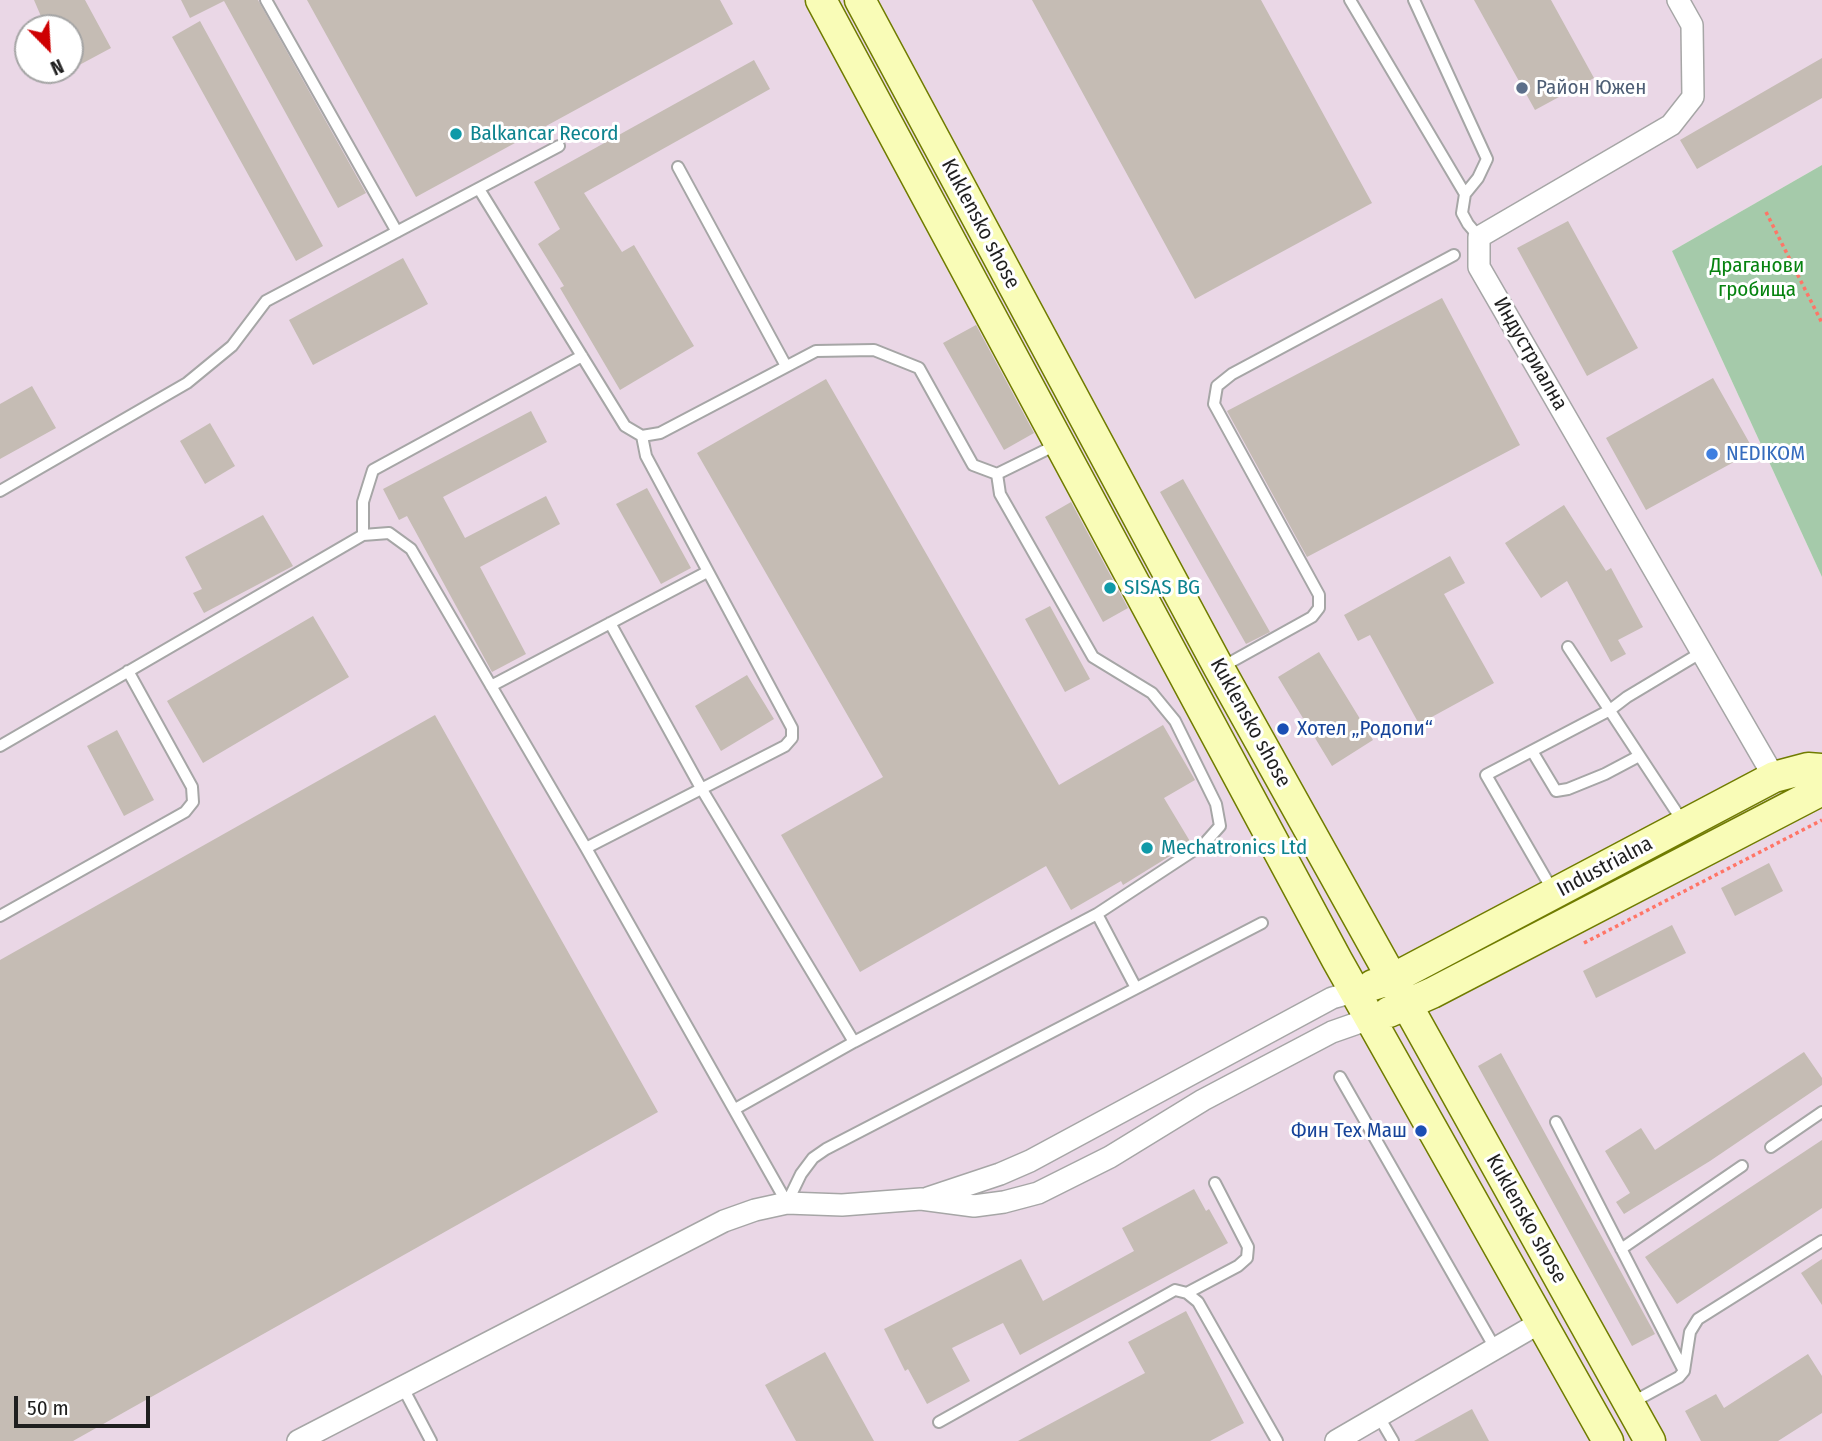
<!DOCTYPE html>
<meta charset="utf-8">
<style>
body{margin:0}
#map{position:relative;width:1822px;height:1441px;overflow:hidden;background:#f0ece5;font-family:"Fira Sans Condensed",sans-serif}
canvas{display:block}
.north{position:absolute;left:14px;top:14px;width:70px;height:70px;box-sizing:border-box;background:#fff;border:2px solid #a5a5a5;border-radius:50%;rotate:156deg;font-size:19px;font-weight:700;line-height:28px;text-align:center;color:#1f1f1f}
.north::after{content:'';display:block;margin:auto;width:24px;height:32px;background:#ce0002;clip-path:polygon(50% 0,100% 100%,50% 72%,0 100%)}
.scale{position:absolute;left:14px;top:1396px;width:136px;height:32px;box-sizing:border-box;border:4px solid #1f1f1f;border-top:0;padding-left:9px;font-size:21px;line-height:24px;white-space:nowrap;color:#1f1f1f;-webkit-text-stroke:5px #fff;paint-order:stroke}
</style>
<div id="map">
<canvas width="1822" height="1441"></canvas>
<div class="north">N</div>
<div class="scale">50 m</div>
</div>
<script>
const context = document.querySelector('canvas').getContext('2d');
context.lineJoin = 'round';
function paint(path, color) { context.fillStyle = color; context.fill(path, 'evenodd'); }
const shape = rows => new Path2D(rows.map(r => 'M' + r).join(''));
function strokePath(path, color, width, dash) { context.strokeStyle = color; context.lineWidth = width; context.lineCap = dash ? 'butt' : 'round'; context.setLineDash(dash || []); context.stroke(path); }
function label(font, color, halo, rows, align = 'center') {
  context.font = font + ' "Fira Sans Condensed",sans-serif'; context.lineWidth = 6; context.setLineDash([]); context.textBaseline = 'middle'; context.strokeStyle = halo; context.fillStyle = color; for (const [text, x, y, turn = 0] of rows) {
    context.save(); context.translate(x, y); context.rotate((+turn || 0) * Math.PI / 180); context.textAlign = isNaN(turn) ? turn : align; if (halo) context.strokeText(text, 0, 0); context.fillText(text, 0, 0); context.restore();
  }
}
paint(shape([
 [0,0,1822,0,1822,165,1672,251,1822,577,1822,1441,0,1441],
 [28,28,70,28,70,70,28,70]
]), '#ead7e6');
paint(shape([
 [1822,165,1822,577,1672,251]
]), '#a5caaa');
paint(shape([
 [34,0,85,0,111,48,70,70,70,28,46,28],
 [181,0,258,0,366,193,338,208,224,1,190,18],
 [307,0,720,0,733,24,416,197],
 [1032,0,1261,0,1372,203,1195,299],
 [1474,0,1551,0,1594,78,1535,110],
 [200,21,323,246,296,261,172,37],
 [1822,58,1822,98,1697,169,1680,140],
 [754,60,770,89,584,193,622,252,634,245,694,346,620,390,560,288,564,286,538,244,560,229,534,182],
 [1568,221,1638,348,1587,376,1517,248],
 [403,258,428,304,313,365,289,320],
 [1442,298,1520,445,1307,557,1227,411],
 [976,325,1034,433,1004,450,943,343],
 [1713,378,1754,451,1646,510,1606,438],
 [826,379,1059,785,1163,725,1195,780,1164,798,1191,843,1123,885,1121,881,1071,910,1046,866,860,972,781,835,883,777,697,453],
 [32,386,56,428,0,459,0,404],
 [531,411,547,442,443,497,465,538,546,496,560,524,480,567,526,654,492,672,407,516,399,520,383,489],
 [210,423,235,466,205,484,180,441],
 [1183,479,1270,632,1246,644,1160,492],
 [647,488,691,568,661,584,616,504],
 [1071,502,1128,608,1103,622,1045,517],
 [1564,505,1606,571,1611,568,1643,627,1618,640,1626,654,1611,662,1567,581,1541,598,1505,543],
 [263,515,293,566,204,613,193,593,202,589,185,557],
 [1450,556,1465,583,1444,594,1494,683,1419,724,1370,635,1358,641,1344,615],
 [1050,606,1090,679,1065,692,1025,619],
 [313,616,349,677,203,763,167,701],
 [1319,652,1373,740,1332,766,1278,677],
 [747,675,774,719,721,751,695,706],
 [435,715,658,1112,73,1441,0,1441,0,960],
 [117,730,154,800,124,816,87,746],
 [1769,863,1783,891,1735,916,1721,888],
 [1672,925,1686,953,1596,998,1583,971],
 [1804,1052,1822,1078,1822,1085,1710,1161,1624,1214,1616,1202,1630,1193,1605,1151,1641,1128,1655,1150],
 [1501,1053,1655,1334,1632,1346,1478,1066],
 [1822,1140,1822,1208,1677,1304,1645,1257],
 [1194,1189,1206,1211,1209,1209,1228,1243,1020,1355,1003,1323,952,1348,970,1381,927,1404,908,1369,905,1371,884,1329,1021,1259,1043,1301,1134,1251,1122,1228],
 [1822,1259,1822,1305,1801,1273],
 [1186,1311,1244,1423,1210,1441,1018,1441,1145,1373,1128,1342],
 [825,1352,874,1441,796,1441,765,1385],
 [1808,1354,1822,1376,1822,1413,1778,1441,1701,1441,1685,1411,1716,1394,1724,1408],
 [1472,1409,1489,1441,1414,1441]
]), '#c5bcb4');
const lane = shape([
 [266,0,397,232],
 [1350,0,1465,194],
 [1414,0,1487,159,1478,178,1465,194,1462,213,1468,224,1479,237],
 [678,167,786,366],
 [479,189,625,426,642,436,660,433,816,351,874,350,919,368,973,465,997,474,1058,444],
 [997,474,1000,494,1093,657,1152,693,1175,721,1216,804,1220,826,1205,843,1097,914],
 [0,491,187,383,232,346,266,301,559,146],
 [363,535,389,533,411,549,586,848,787,1203],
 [610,623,701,788,854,1042],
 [1568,647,1683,822],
 [1222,667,1312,617,1319,608,1319,595,1214,404,1217,386,1232,374,1454,255],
 [491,686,707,572],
 [0,746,363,535,363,502,373,470,582,356],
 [1532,751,1556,791,1568,789,1605,774,1639,756],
 [586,848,785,746,792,738,792,728,646,456,642,436],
 [1553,891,1486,775,1610,710,1627,697,1702,652],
 [0,916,185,812,193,802,192,787,128,671],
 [1340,1077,1495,1348],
 [735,1109,854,1042,1097,914,1136,988],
 [1556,1122,1684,1371],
 [1771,1147,1822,1112],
 [787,1203,801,1174,813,1158,826,1149,1262,923],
 [1621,1249,1742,1166],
 [1187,1293,1238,1266,1247,1258,1248,1247,1215,1183],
 [402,1386,431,1441],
 [1631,1403,1679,1377,1684,1371,1690,1332,1698,1319,1822,1241],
 [1379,1417,1393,1441],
 [939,1422,1175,1290,1187,1293,1198,1302,1277,1441]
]);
const street = shape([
 [1678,0,1692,25,1693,97,1671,125,1479,237,1479,267,1774,777],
 [928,1198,1000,1174,1030,1161,1332,998,1357,991],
 [298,1441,724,1221,755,1210,787,1203,842,1205,921,1199,974,1206,1004,1202,1038,1193,1110,1157,1203,1100,1332,1032,1372,1018],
 [1336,1441,1541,1322]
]);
const secondary = shape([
 [821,0,1337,960,1608,1441],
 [860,0,1219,668,1650,1441],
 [1373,985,1392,979,1774,777,1808,768,1822,769],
 [1389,1012,1432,993,1822,790]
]);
strokePath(lane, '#a6a6a6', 14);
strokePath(street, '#a6a6a6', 24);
strokePath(secondary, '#707c00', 33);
strokePath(shape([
 [1766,212,1822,323],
 [1584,943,1822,820]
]), '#ff7567', 3.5, [3.5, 3.5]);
strokePath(lane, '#fff', 10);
strokePath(street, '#fff', 21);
strokePath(secondary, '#f9fcb7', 30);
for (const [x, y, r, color] of [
 [1522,88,7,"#5c6f8a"],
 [456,134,7,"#0f9aa8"],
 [1712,454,7,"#3f7fe0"],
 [1110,588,7,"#0f9aa8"],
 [1283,729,7,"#1a4fb4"],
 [1147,848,7,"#0f9aa8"],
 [1421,1131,7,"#1a4fb4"]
]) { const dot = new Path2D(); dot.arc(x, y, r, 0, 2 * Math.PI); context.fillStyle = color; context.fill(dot); strokePath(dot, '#fff', 2.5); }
label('21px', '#4e5e75', '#fff', [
 ["Район Южен",1536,88]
], 'left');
label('21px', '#0d838f', '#fff', [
 ["Balkancar Record",470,134],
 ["SISAS BG",1124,588],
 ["Mechatronics Ltd",1161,848]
], 'left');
label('21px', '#1f1f1f', '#fff', [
 ["Kuklensko shose",980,224,62],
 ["Индустриална",1530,354,60],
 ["Kuklensko shose",1250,723,61],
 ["Industrialna",1605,867,-28],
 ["Kuklensko shose",1526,1219,61]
]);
label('21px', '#078310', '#fff', [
 ["Драганови",1757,266],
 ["гробища",1757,290]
]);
label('21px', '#366cbe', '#fff', [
 ["NEDIKOM",1726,454]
], 'left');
label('21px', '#164399', '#fff', [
 ["Хотел „Родопи“",1297,729],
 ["Фин Тех Маш",1407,1131,"right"]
], 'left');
</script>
